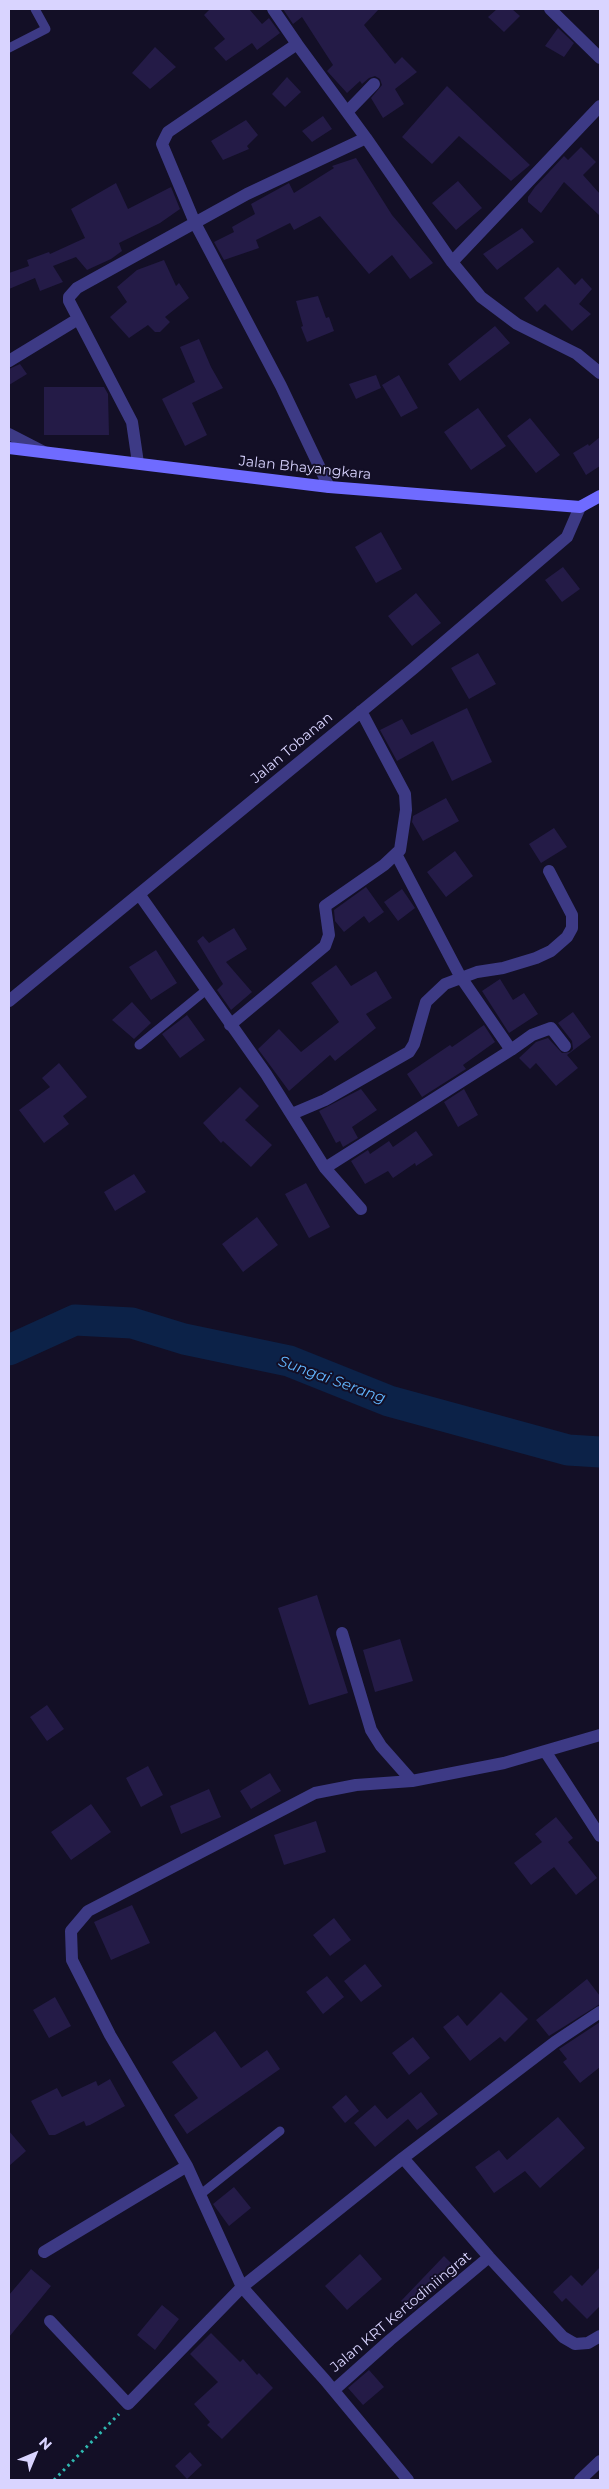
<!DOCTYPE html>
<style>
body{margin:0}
#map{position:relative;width:609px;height:2489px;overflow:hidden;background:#130f26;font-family:Montserrat,sans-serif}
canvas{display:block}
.frame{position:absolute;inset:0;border:10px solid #d9d4ff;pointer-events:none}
.north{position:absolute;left:10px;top:2429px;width:50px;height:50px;-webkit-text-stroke:4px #130f26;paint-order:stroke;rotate:45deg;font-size:14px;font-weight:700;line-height:20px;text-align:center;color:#d9d4ff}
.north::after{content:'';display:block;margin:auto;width:18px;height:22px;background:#d9d4ff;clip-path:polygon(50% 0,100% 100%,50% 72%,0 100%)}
</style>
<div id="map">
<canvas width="609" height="2489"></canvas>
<div class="frame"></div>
<div class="north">N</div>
</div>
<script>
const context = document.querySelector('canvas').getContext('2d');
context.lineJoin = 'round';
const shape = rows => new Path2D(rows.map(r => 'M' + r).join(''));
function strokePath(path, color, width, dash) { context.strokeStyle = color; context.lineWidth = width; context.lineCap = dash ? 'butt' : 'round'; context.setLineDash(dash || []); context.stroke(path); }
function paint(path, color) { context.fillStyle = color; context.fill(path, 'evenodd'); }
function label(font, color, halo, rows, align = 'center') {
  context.font = font + ' Montserrat,sans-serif'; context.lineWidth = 4; context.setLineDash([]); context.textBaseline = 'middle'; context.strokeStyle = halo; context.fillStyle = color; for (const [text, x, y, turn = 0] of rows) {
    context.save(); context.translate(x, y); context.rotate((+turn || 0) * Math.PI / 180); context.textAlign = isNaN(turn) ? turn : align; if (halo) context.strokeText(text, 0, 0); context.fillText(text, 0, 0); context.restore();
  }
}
strokePath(shape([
 [9,1350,75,1320,132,1323,184,1339,289,1361,389,1401,568,1450,600,1452]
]), '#0c2248', 31);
paint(shape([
 [210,9,249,9,262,24,269,18,280,33,257,50,252,43,226,61,214,48,225,39,204,15],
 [283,9,379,9,364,25,395,64,402,57,417,72,395,89,404,104,383,118,371,98,382,85,380,79,375,76,369,78,362,84,360,81,347,93,327,71,333,65,302,17,293,24],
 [497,9,512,9,520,16,504,32,488,17],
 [558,28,574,43,564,57,545,46],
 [155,47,176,67,150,89,132,73],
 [287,77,301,92,285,107,272,94],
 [447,86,530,165,511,181,459,136,432,164,402,137],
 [323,116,332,129,312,142,302,131],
 [246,120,258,135,247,146,249,149,223,160,211,141],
 [581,147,596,162,583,175,600,194,600,216,564,182,541,213,528,202,528,197,535,187,564,156,568,160],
 [356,158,392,215,433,263,410,279,392,255,369,274,320,216,294,230,290,223,256,240,259,248,224,260,214,242,234,232,232,227,255,214,251,204,289,183,294,193,334,168,332,166],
 [458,181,482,208,456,230,432,203],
 [116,183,128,209,171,187,180,209,160,223,119,243,122,251,111,259,87,270,76,257,53,266,63,282,40,291,35,278,9,289,9,273,29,266,27,260,49,252,50,254,85,238,71,209],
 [522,228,534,242,497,270,483,254],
 [164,260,176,286,179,283,189,298,165,317,170,322,160,332,155,332,148,325,129,338,110,317,127,302,117,287,137,270],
 [558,267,575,285,582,278,592,289,579,304,591,314,572,331,545,304,537,312,524,298],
 [318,296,326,318,329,317,334,331,307,342,301,327,303,326,296,301],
 [495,326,510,343,460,381,448,364],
 [199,339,211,367,223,388,192,403,207,435,185,446,162,399,195,382,180,347],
 [20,364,27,374,9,385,9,369],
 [376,375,381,388,356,399,349,384],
 [399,375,418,408,401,417,382,385],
 [44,387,104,387,108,394,109,435,44,435],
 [478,408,506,446,471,470,444,432],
 [530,418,560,455,536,473,507,436],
 [600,437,600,466,586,475,573,453,588,444,589,446],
 [381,532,402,569,376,583,355,547],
 [563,567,580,589,562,602,545,580],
 [416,593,441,623,412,646,388,616],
 [478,653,496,684,469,699,451,668],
 [467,708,492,762,452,781,433,741,397,761,380,730,402,719,411,735],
 [446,798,459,821,423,841,412,822,413,816],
 [554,828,567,847,541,863,529,844],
 [455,851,473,876,446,897,427,872],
 [366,887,384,912,369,923,364,916,344,932,335,921,334,910],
 [402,889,415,908,398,921,384,902],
 [234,928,247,949,226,962,252,992,231,1010,217,990,223,984,197,941,203,936,209,943],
 [156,950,177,983,151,1000,129,967],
 [336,965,351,986,376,971,392,998,366,1014,376,1028,335,1061,330,1055,289,1091,258,1049,279,1029,301,1052,339,1022,311,983],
 [500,979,513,1000,524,993,538,1014,509,1033,482,991],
 [132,1002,151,1023,134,1039,112,1020],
 [573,1012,591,1037,567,1055,578,1068,556,1086,536,1063,530,1069,519,1058,536,1042,548,1038,562,1053,570,1052,573,1049,572,1041,558,1023],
 [187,1015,205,1040,180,1058,162,1034],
 [484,1025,495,1042,463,1065,466,1069,422,1097,407,1074,450,1045,452,1047],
 [59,1063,87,1097,63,1116,69,1124,44,1143,19,1110,50,1087,42,1078],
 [240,1087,259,1106,245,1120,272,1145,251,1167,223,1141,221,1143,203,1123],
 [361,1089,377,1110,352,1127,358,1138,343,1147,340,1141,336,1143,319,1111],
 [464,1089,478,1115,458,1127,444,1102],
 [416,1131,433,1155,416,1166,415,1163,393,1178,388,1171,365,1184,351,1161,368,1150,370,1154,389,1141,393,1147],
 [134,1174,146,1192,115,1211,104,1192],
 [306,1183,330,1227,309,1238,285,1194],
 [257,1217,278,1245,243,1272,222,1244],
 [317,1595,348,1693,309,1705,278,1608],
 [400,1639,413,1681,375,1692,363,1650],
 [47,1705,64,1729,47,1741,30,1717],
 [148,1766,163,1795,141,1807,126,1778],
 [270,1773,281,1791,251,1809,240,1791],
 [209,1789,221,1817,181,1834,170,1806],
 [91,1804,111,1832,71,1860,51,1832],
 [556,1817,573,1838,568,1842,597,1878,576,1895,554,1867,531,1885,514,1863,542,1842,535,1834],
 [316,1821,326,1852,284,1865,274,1835],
 [132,1905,150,1943,111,1960,94,1922],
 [334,1918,351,1940,330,1956,313,1935],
 [365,1964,382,1986,361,2002,344,1981],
 [327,1976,344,1997,323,2014,306,1992],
 [587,1979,600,1996,600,2004,549,2036,536,2020],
 [501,1992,528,2019,505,2042,500,2037,470,2061,443,2027,458,2015,467,2026],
 [55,1997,71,2026,49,2038,33,2010],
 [600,2022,600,2067,580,2083,563,2062,567,2059,559,2049],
 [215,2031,241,2068,267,2050,280,2069,187,2134,174,2115,198,2098,172,2062],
 [413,2037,430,2058,409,2075,392,2053],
 [110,2079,125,2106,90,2125,86,2126,84,2121,55,2135,49,2135,31,2101,57,2088,62,2097,96,2081,98,2086],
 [421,2092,438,2114,417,2130,408,2119,375,2147,354,2123,375,2105,387,2119],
 [346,2095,359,2111,345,2123,332,2107],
 [558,2117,585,2148,540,2188,525,2171,494,2193,475,2167,499,2150,507,2160],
 [9,2131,26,2151,9,2166],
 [234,2187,251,2208,229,2226,213,2204],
 [360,2254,382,2279,347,2310,325,2286],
 [444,2256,458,2270,412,2311,401,2301],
 [600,2267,600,2306,587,2319,566,2298,562,2302,553,2292,571,2275,582,2286],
 [31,2269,51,2286,9,2337,9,2295],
 [162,2305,179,2319,155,2350,137,2335],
 [211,2333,240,2362,243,2359,257,2375,259,2373,273,2388,222,2439,207,2425,210,2422,194,2404,218,2382,190,2354],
 [369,2370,384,2387,363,2405,348,2388],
 [190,2452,202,2465,187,2479,175,2466]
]), '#241b47');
strokePath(shape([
 [54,2480,119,2414]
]), '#2fb8b0', 3, [2.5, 4]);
strokePath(shape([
 [9,48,46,29,35,9],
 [139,1045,205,991],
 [201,2194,280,2131]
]), '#3d3a85', 9);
strokePath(shape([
 [273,9,297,44],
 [550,9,600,58],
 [347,112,374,84],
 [452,262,600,106],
 [9,361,78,319],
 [138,463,132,422,69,301,69,297,77,288,247,194,366,138,452,262,481,297,517,324,577,354,600,373],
 [329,487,281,386,195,223,162,144,168,132,297,44,366,138],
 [396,854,460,976,511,1050,532,1035,551,1028,565,1046],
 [139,894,266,1074,325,1168,361,1209],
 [9,1001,414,668,567,537,580,507],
 [230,1025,325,946,329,935,325,906,384,865,400,850,406,810,405,794,361,711],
 [292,1114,325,1100,409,1052,414,1044,426,1002,445,984,477,972,503,968,536,958,551,951,567,937,572,928,572,915,549,871],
 [325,1168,511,1050],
 [342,1633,371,1730,381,1746,412,1781],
 [545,1751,600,1735],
 [403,2158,489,2257,563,2337,575,2344,588,2343,600,2336],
 [44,2252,187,2166],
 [50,2321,128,2404,242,2287,403,2158,555,2042,600,2012],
 [334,2390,390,2340,489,2257],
 [408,2480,325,2380,242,2287,187,2166,110,2035,72,1960,71,1931,88,1911,315,1793,356,1785,412,1781,504,1763,545,1751,600,1836],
 [580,2480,600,2461]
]), '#3d3a85', 12);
strokePath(shape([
 [9,434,44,452]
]), '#3d3a85', 12);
strokePath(shape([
 [9,448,329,487,580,507,600,496]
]), '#6f6bff', 12);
label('14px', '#d9d4ff', '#130f26', [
 ["Jalan Bhayangkara",305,468,6],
 ["Jalan Tobanan",292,748,-40],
 ["Jalan KRT Kertodiniingrat",401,2312,-40]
]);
label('italic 15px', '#62b6ff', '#130f26', [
 ["Sungai Serang",332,1380,20]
]);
</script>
